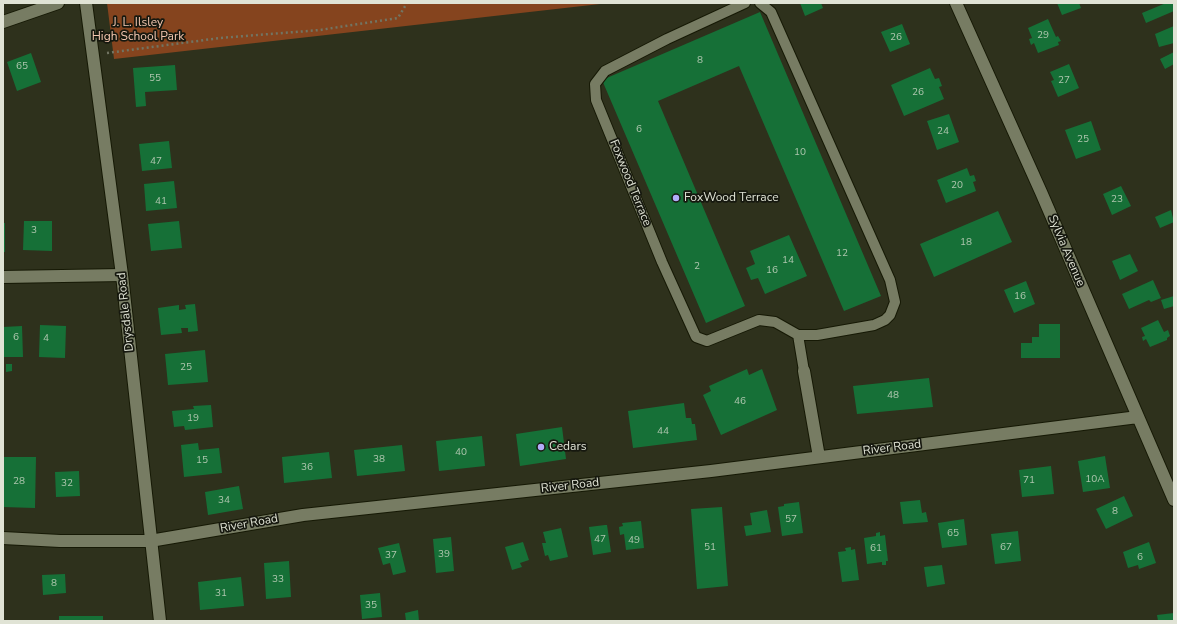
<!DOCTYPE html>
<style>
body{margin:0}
#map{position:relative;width:1177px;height:624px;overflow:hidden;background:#2e311c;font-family:"Nunito Sans",sans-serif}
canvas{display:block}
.frame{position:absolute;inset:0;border:4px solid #e0e3d5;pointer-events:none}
</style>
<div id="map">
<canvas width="1177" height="624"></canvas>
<div class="frame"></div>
</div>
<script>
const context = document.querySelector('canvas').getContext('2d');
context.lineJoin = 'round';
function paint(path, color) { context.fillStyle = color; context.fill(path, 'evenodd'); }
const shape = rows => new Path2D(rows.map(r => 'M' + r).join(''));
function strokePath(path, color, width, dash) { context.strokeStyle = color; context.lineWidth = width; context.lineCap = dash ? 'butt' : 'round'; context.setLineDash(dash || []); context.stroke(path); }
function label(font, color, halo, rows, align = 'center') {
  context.font = font + ' "Nunito Sans",sans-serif'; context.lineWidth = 3.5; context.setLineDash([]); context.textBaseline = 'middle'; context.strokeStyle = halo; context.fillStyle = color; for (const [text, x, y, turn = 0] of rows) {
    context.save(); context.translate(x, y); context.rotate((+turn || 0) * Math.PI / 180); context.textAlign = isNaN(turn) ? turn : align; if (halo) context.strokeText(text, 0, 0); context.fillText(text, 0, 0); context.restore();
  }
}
paint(shape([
 [107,3,609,3,114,59]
]), '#85441e');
paint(shape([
 [800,3,821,3,823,8,805,16],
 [1057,3,1079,3,1081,8,1062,15],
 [1166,3,1174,3,1174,11,1146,23,1142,13],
 [760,12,881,296,844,311,739,66,658,101,745,306,706,323,602,80],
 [1048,19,1056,37,1058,36,1061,41,1058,42,1059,45,1038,53,1034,43,1031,45,1029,39,1032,38,1028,28],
 [902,24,910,44,890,52,881,32],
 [1174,26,1174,43,1159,47,1155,34],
 [1174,52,1174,64,1165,69,1160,59],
 [31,53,41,82,17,91,7,62],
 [1069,64,1079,88,1058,97,1051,81,1054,80,1050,72],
 [175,65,177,90,145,92,146,106,136,107,133,68],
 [930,68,935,79,939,78,942,86,939,87,944,99,904,116,891,85],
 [949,114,959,142,937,150,927,121],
 [1091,121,1101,150,1076,159,1065,130],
 [169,141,172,168,142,171,139,144],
 [967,168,970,176,974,175,976,181,973,182,976,191,946,203,937,180],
 [174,181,177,208,146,211,144,184],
 [1121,186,1131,206,1112,215,1103,194],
 [1171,210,1174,222,1160,228,1155,217],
 [998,211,1012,242,934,277,920,244],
 [24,221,52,221,52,251,23,250],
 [179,221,182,248,151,251,148,224],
 [3,223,5,223,5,252,3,252],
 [789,235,807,276,765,294,758,278,751,280,746,268,755,264,750,251],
 [1130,254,1138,271,1120,280,1112,261],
 [1153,280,1161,298,1151,302,1149,300,1129,309,1122,294],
 [1026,281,1035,304,1014,313,1004,290],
 [1174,296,1174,306,1164,309,1161,300],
 [195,304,198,331,188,332,188,328,181,328,182,333,161,335,158,308,179,305,179,310,186,309,185,305],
 [1158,320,1164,332,1168,330,1170,336,1167,338,1167,340,1150,347,1146,339,1143,341,1142,337,1145,336,1141,328],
 [1039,324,1060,324,1060,358,1021,358,1021,343,1032,343,1032,337,1039,337],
 [40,325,66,326,65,358,39,357],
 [22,326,23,357,3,357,3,327],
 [205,350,208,382,168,385,165,354],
 [6,364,12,364,12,371,6,372],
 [747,369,749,375,762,369,777,410,721,435,703,395,711,391,709,386],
 [929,378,933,407,857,414,853,386],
 [684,403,686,418,691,418,692,424,695,424,697,440,633,448,628,411],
 [211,405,213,427,185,430,184,426,174,427,172,411,194,409,193,406],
 [562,427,566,459,520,466,516,434],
 [482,436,485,466,439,471,436,441],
 [198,443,199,450,219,448,222,473,184,477,181,445],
 [402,445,405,471,357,476,354,450],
 [329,452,332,478,284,483,282,457],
 [1105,456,1110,488,1083,492,1078,461],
 [3,457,36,457,35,508,3,507],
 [1051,466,1054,494,1022,497,1019,470],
 [79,471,80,496,56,497,55,472],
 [239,486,243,509,208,515,205,492],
 [1124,496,1133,516,1106,529,1096,509],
 [920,500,922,513,926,512,928,522,903,524,900,502],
 [799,502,803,533,782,536,778,507,784,506,784,504],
 [722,507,728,586,697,589,691,509],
 [767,510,771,532,746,536,744,526,752,525,750,513],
 [964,519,967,545,942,548,938,523],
 [641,521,644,548,626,550,624,534,620,535,619,527,623,526,622,523],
 [605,525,607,525,611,552,593,555,589,527],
 [561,528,568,557,550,561,548,555,545,556,542,543,546,543,543,532],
 [1018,531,1021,561,995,564,991,534],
 [880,532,880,536,885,535,888,561,886,561,886,565,882,565,882,562,867,564,864,538,876,536,876,533],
 [451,537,454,571,436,573,433,539],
 [523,542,529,560,520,563,522,567,512,570,505,547],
 [1149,542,1156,563,1139,569,1138,565,1128,568,1123,552],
 [399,543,406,572,393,575,390,563,383,565,378,548],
 [851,547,851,550,855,549,859,580,842,582,838,552,846,551,845,548],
 [289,561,291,597,266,599,264,563],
 [942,565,945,584,927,587,924,567],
 [65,574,66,593,43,595,42,575],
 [241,577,244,606,200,610,198,582],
 [380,593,382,617,362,619,360,595],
 [418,610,419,621,406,621,405,613],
 [1174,613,1174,621,1158,621,1157,615],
 [59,616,103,616,103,621,59,621]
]), '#167037');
const service = shape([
 [745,3,667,39,605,71,595,84,596,100,662,262,696,337,707,341,759,320,775,322,798,335,817,335,874,325,885,320,890,315,895,302,890,280,771,12,760,3],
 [798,335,804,371]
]);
const minor = shape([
 [956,3,1041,192,1174,500],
 [3,22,58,3],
 [3,277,122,275],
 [804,371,819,457],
 [3,538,60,541,150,541,303,515,711,471,1138,417]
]);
const tertiary = shape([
 [86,3,122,275,160,621]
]);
strokePath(service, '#161905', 12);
strokePath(minor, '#161905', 14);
strokePath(tertiary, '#161905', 14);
strokePath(shape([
 [107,53,220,38,320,30,398,18,407,3]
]), '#727563', 2.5, [2, 3]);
strokePath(service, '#777c63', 10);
strokePath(minor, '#777c63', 12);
strokePath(tertiary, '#777c63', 12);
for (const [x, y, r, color] of [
 [676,198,4,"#b2adf9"],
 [541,447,4,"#b2adf9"]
]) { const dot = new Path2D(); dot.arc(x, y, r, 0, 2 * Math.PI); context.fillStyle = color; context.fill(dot); strokePath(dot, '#16180f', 1.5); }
label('10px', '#aec6ae', null, [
 ["29",1043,36],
 ["26",896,38],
 ["8",700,61],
 ["65",22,67],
 ["55",155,79],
 ["27",1064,81],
 ["26",918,93],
 ["6",639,130],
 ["24",943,132],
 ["25",1083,140],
 ["10",800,153],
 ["47",156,162],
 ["20",957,186],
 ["23",1117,200],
 ["41",161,202],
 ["3",34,231],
 ["18",966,243],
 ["12",842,254],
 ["14",788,261],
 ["2",697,267],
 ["16",772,271],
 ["16",1020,297],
 ["6",16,338],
 ["4",46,339],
 ["25",186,368],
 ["48",893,396],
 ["46",740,402],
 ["19",193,419],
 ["44",663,432],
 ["40",461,453],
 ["38",379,460],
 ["15",202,461],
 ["36",307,468],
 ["10A",1095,480],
 ["71",1029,481],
 ["28",19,482],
 ["32",67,484],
 ["34",224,501],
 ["8",1115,512],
 ["57",791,520],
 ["65",953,534],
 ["47",600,540],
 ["49",634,541],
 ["51",710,548],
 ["67",1006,548],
 ["61",876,549],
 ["39",444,555],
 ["37",391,556],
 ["6",1140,558],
 ["33",278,580],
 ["8",54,584],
 ["31",221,594],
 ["35",371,606]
]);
label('12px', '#f3c6af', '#16180f', [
 ["J. L. Ilsley",138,23],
 ["High School Park",138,37]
]);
label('12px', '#e0e3d5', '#16180f', [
 ["Foxwood Terrace",630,183,68],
 ["Sylvia Avenue",1066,251,67],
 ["Drysdale Road",126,312,-96],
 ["River Road",892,448,-7],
 ["River Road",570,486,-6],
 ["River Road",249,524,-10]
]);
label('12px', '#e0e3d5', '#16180f', [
 ["FoxWood Terrace",684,198],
 ["Cedars",549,447]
], 'left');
</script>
